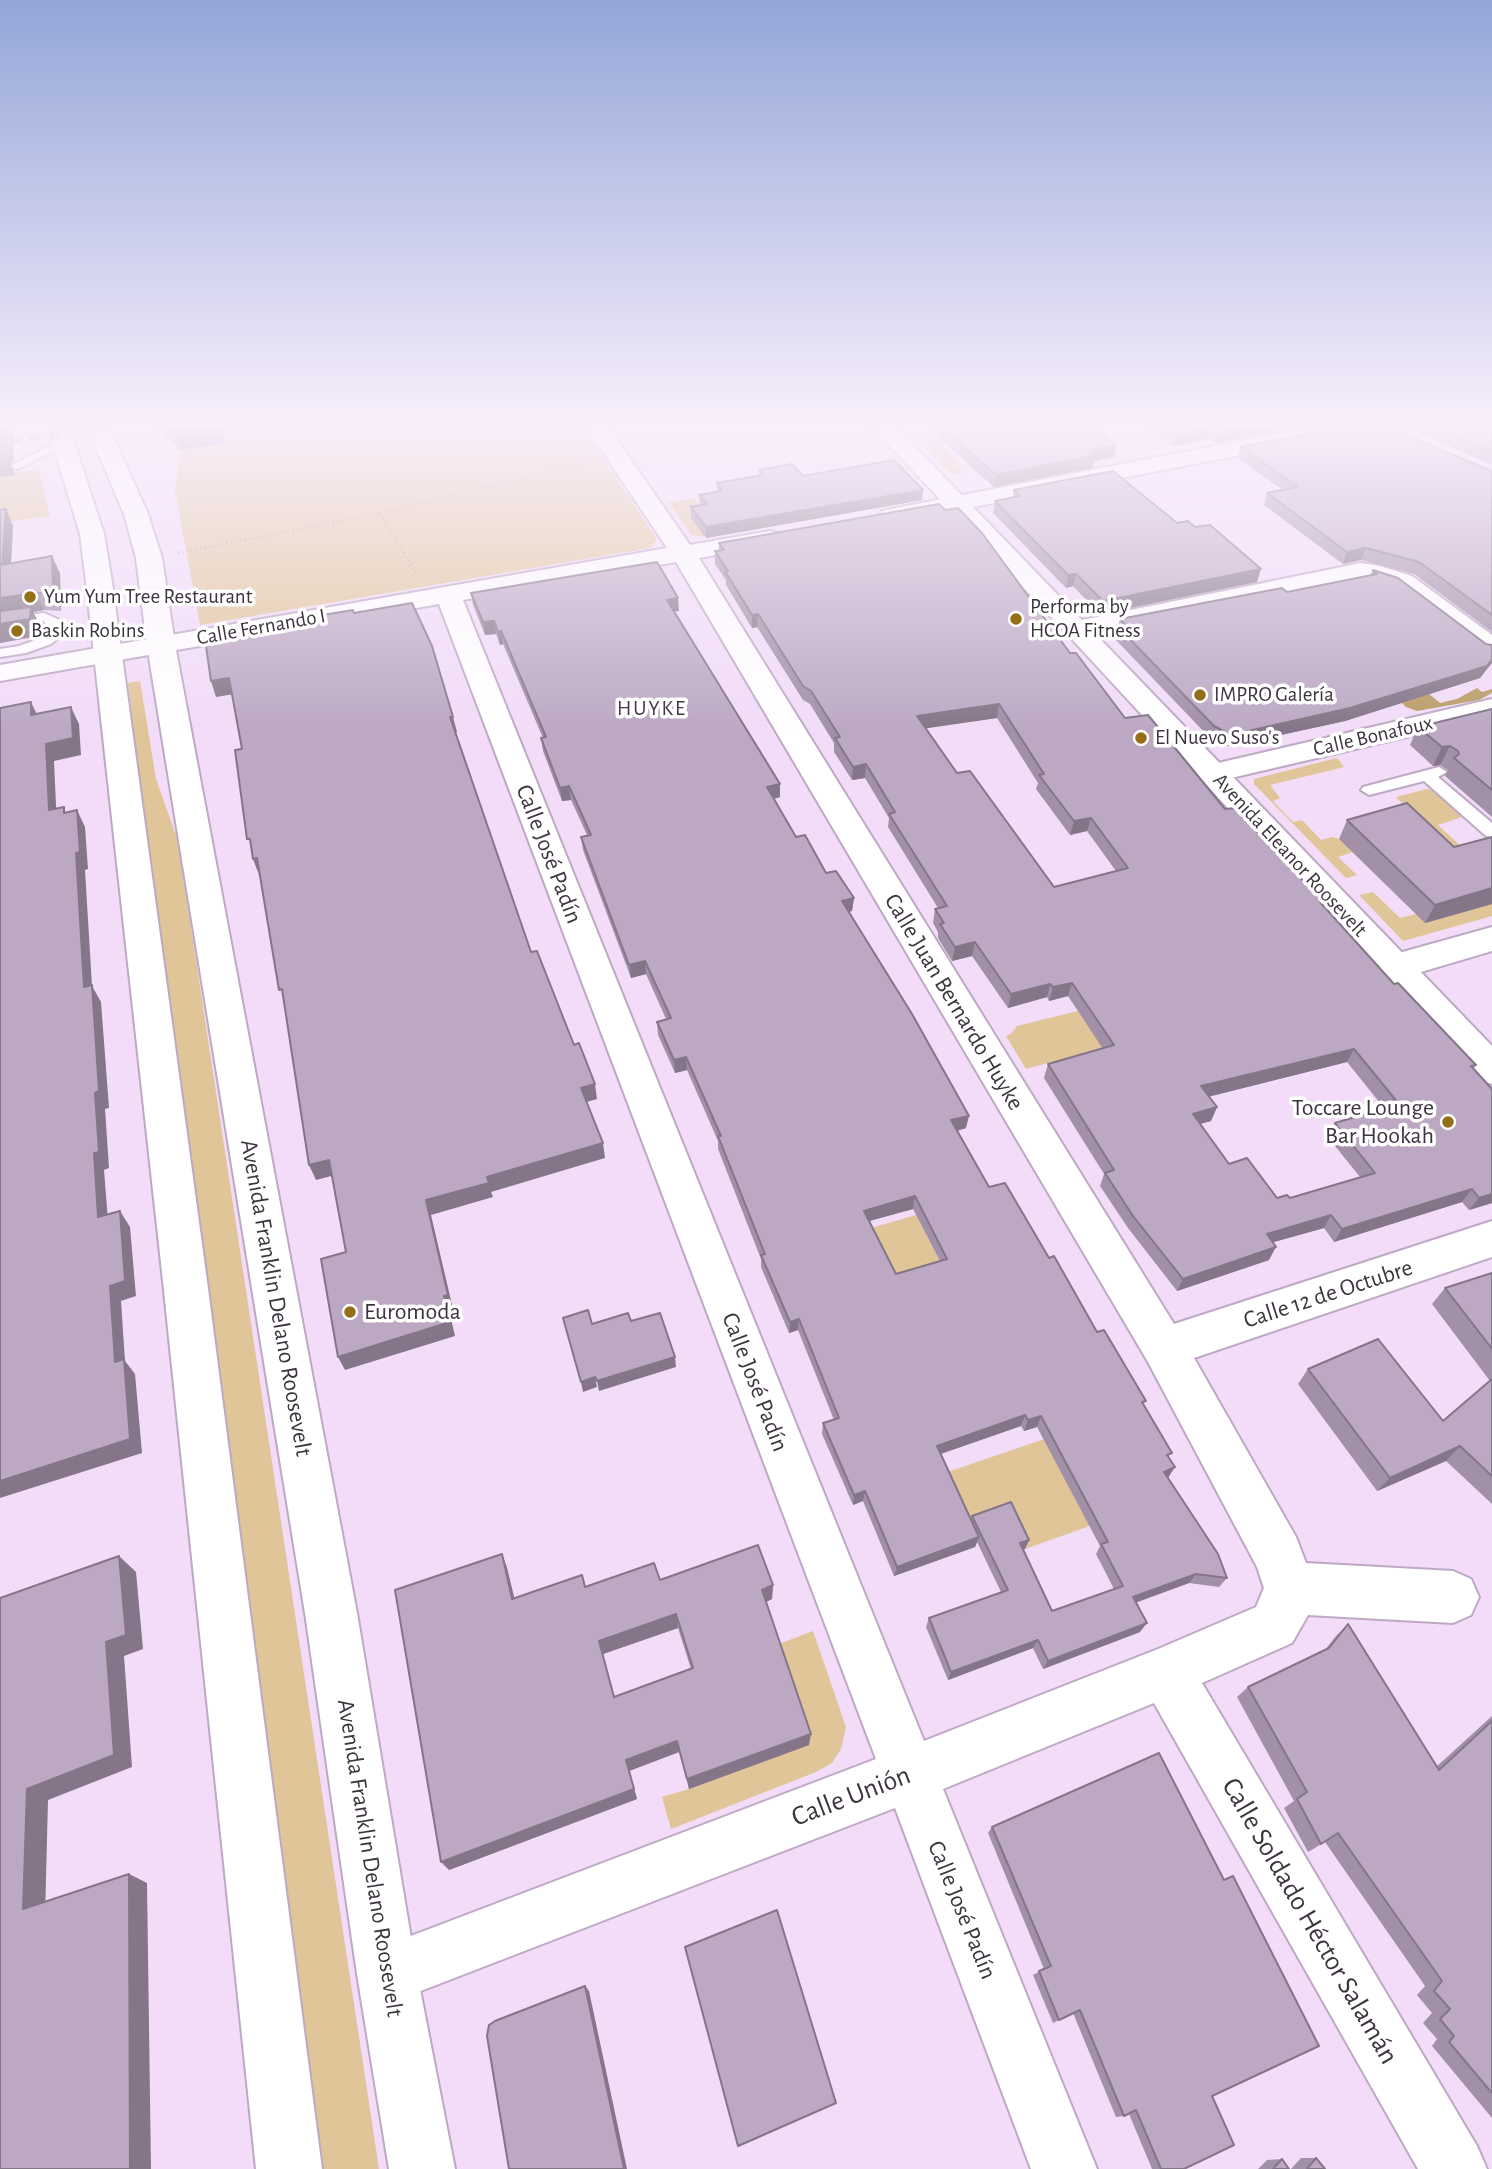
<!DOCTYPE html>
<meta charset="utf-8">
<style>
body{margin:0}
canvas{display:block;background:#f2dcf8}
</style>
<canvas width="1492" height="2169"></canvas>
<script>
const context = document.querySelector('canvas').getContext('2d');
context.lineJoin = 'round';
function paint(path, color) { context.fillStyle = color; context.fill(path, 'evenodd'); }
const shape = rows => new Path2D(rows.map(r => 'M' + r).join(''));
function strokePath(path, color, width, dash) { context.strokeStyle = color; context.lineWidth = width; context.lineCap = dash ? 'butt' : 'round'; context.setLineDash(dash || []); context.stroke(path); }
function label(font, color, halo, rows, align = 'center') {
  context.font = font + ' "Alegreya Sans",sans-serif'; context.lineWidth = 7; context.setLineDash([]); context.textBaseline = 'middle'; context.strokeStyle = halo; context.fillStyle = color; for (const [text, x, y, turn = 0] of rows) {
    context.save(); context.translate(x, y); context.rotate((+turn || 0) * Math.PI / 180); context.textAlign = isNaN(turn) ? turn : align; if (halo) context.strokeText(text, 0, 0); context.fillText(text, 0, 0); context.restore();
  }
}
paint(shape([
 [228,427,582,427,657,539,650,548,200,625,175,491,180,450,215,429],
 [938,440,960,463,957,464,963,472,952,474,920,443],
 [39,469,50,516,0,523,0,475],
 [694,498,707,515,706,537,691,535,669,502],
 [140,681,156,779,178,841,379,2169,321,2169,143,807,128,683],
 [1337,758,1344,767,1270,785,1280,798,1273,801,1293,822,1302,820,1321,840,1333,837,1339,839,1353,852,1338,857,1357,875,1346,878,1254,784,1254,779],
 [1427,789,1437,791,1465,816,1438,825,1462,847,1452,850,1396,797],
 [1373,892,1400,918,1492,895,1492,916,1403,941,1359,895],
 [1078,1011,1104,1048,1026,1069,1006,1036,1011,1034,1017,1026],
 [916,1215,951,1282,901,1284,871,1228],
 [1053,1436,1132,1511,1025,1549,1007,1512,967,1526,942,1474],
 [813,1631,846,1727,841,1749,832,1763,816,1772,671,1829,662,1797,689,1789,776,1645]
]), '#e0c598');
paint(shape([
 [1409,677,1440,703,1457,699,1477,688,1482,692,1492,689,1492,693,1479,700,1417,711,1406,707,1400,701]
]), '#ba9c66');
strokePath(shape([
 [59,427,63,442]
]), '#cebad3', 25, [25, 12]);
const lane = shape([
 [63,439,69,442,67,444,18,469,8,467,63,439],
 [44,613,60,620,58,638,51,644,26,653,0,657,0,649,19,646,41,638,46,634,47,625,43,621,0,627,0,619,44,613],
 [1439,767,1447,772,1438,777,1492,823,1492,837,1486,836,1424,781,1369,795,1361,790,1363,787,1439,767]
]);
const street = shape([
 [586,427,608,427,690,545,770,531,779,533,782,538,779,543,770,545,699,558,1174,1324,1492,1221,1492,1257,1194,1358,1296,1537,1306,1563,1453,1571,1471,1579,1479,1597,1471,1615,1453,1623,1308,1615,1292,1643,1202,1683,1477,2146,1487,2169,1418,2169,1154,1703,943,1789,1097,2169,1031,2169,895,1808,387,2004,366,1995,357,1974,366,1953,876,1759,439,604,0,681,0,665,667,548,586,427],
 [676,562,1148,1362,1257,1567,1264,1588,1256,1607,1158,1649,924,1741,463,600,676,562],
 [1312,427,1359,427,1356,432,1348,434,891,523,882,521,879,516,882,511,891,509,1312,427],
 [1361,563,1380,566,1412,576,1492,635,1492,656,1482,654,1394,588,1368,579,1077,637,1067,635,1063,629,1067,623,1077,621,1361,563],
 [1492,699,1492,717,1214,782,1203,780,1199,773,1203,766,1214,764,1492,699],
 [1492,927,1492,951,1394,980,1381,976,1376,967,1381,958,1492,927]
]);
const secondary = shape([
 [872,427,896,427,1492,1046,1492,1084,1479,1080,1081,649,872,427],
 [102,429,110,431,113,436,148,514,162,558,175,645,357,1613,417,1974,455,2169,389,2169,357,1974,305,1613,147,645,136,558,124,514,91,436,94,431,102,429],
 [63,435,71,437,74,442,104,534,112,582,207,1281,322,2169,256,2169,163,1281,86,582,80,534,52,442,55,437,63,435]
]);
strokePath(lane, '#bea9c4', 4);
strokePath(street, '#bea9c4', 4);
strokePath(secondary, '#bea9c4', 4);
strokePath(shape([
 [380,513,590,462],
 [178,553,380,513,417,575]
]), '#ab9ab0', 2.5, [1, 3.5]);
paint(lane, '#fff');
paint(street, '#fff');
paint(secondary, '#fff');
const rail = shape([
 [0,443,105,427]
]);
strokePath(rail, '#9b8b9f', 5);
strokePath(rail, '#fff', 3.5, [10]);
paint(shape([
 [156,427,221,427,226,443,180,450],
 [927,427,1095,427,1114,457,1094,461,1092,468,994,487],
 [1148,427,1297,427,1217,443,1210,439,1172,446],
 [1405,427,1492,427,1492,465],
 [1241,447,1492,471,1492,632,1414,574,1361,560,1343,564,1264,505,1267,493,1283,490,1238,458],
 [759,470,803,476,922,500,706,538,691,518,691,507,700,505,699,495,717,492,717,483,759,476],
 [1014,490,1177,523,1257,582,1100,614,1073,586,1066,588,993,513,995,501,1013,497],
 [13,526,11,563,60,573,61,611,44,610,33,612,39,624,38,636,0,643],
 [719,543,1070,653,1125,718,1225,809,1321,904,1394,984,1476,1065,1473,1069,1492,1203,1469,1210,1462,1202,1334,1242,1324,1228,1273,1242,1269,1260,1177,1291,1128,1228,1100,1186,1104,1174,1044,1078,1048,1064,1103,1049,1068,996,1049,1001,1047,997,1008,1008,972,956,952,961,938,938,938,932,933,923,935,909,938,908,888,827,889,818,865,778,852,780,834,752,834,743,810,704,803,700,757,627,752,628,726,585,726,580,715,564,715,551,719,550],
 [997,718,1038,783,1036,789,1070,835,1087,831,1116,871,1054,887,957,773,925,728],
 [1347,1062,1384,1108,1335,1123,1327,1136,1360,1177,1290,1198,1277,1198,1229,1164,1200,1124,1211,1121,1217,1107,1209,1096],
 [1373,570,1486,644,1480,678,1345,721,1230,746,1222,746,1210,738,1115,639,1120,619,1287,592,1370,575],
 [471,593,679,611,674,611,780,797,774,799,796,837,826,873,854,898,852,911,849,912,966,1128,957,1131,989,1187,1049,1258,1144,1405,1169,1458,1168,1478,1227,1578,1219,1587,1189,1583,1136,1602,1140,1632,1043,1669,1033,1648,948,1680,926,1627,929,1618,1001,1592,977,1542,975,1547,894,1576,863,1501,853,1505,822,1434,823,1423,834,1420,798,1330,789,1333,761,1267,761,1259,718,1149,718,1141,687,1070,675,1073,658,1035,657,1022,666,1019,646,974,631,978,583,850,581,837,587,835,571,800,562,801,543,751,541,738,543,738,503,644,500,645,496,634,485,635,473,605],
 [913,1209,940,1261,896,1274,869,1221],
 [1021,1426,1024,1431,1037,1427,1100,1546,1096,1554,1114,1589,1052,1611,1023,1550,1025,1549,1029,1540,972,1516,971,1519,941,1454],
 [1492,709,1492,817,1445,776,1448,770,1440,765,1433,766,1410,745,1418,727],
 [1347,820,1454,847,1492,837,1492,904,1425,923,1339,839],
 [1492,1273,1492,1504,1446,1461,1377,1491,1298,1384,1308,1369,1443,1421,1490,1381,1432,1304,1445,1288],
 [502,1554,507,1568,514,1598,585,1587,660,1580,773,1585,772,1599,766,1602,809,1745,689,1789,679,1752,629,1771,637,1799,449,1870],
 [678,1628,691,1669,614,1697,603,1654],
 [1348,1624,1436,1767,1492,1716,1492,2118,1432,2046,1437,2039,1423,2023,1432,2013,1417,1995,1425,1986,1325,1842,1308,1852,1284,1808,1294,1801,1237,1697,1248,1687,1324,1651,1336,1636],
 [992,1827,1212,2096,1184,2169,1152,2169,1129,2114,1124,2116,1116,2117,1073,2013,1053,2023,1033,1975,1044,1969,988,1833],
 [1301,2158,1316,2158,1325,2169,1291,2169],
 [1282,2159,1289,2169,1258,2169,1267,2160]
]), '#a290a8');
paint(shape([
 [4,427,13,427,14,461,11,463,15,475,0,477,0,442],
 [177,427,221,427,226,443,180,450,173,428],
 [1213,427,1210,439,1172,446,1175,434],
 [1243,427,1297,427,1217,443,1220,432],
 [1116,445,1114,457,1094,461,1092,468,994,487,996,475,1090,453,1093,450],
 [923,490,922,500,706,538,706,527],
 [6,509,13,526,10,582,2,565],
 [1366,548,1361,560,1343,564,1347,552],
 [52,556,60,573,61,611,53,593],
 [1261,569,1257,582,1100,614,1103,601],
 [1076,574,1073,586,1066,588,1068,575],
 [36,593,44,610,33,612,39,624,38,636,0,643,0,598],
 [678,598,679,611,668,612,667,600],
 [758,614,757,627,752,628,752,615],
 [494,621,496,634,485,635,483,622],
 [501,631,503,644,500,645,498,632],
 [1492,659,1492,663,1480,678,1345,721,1230,746,1235,734],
 [229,678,234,694,216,697,211,681],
 [31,702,39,719,31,715],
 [999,704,997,718,915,730,917,716],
 [71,707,79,724,81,755,54,761,57,827,49,810,46,744],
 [450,717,453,717,457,732,453,733],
 [1450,746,1440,765,1433,766,1442,747],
 [866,764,865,778,852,780,853,767],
 [780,784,780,797,767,800,767,787],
 [569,786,571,800,562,801,560,788],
 [77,810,85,827,88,869,85,870,92,986,101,1002,109,1108,105,1109,109,1168,104,1170,109,1233,98,1217,76,853],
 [1091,818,1087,831,1070,835,1074,821],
 [257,858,259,875,253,859],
 [1492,888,1492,904,1425,923,1435,905],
 [854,898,852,911,841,914,842,901],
 [975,942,972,956,952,961,955,947],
 [645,961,646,974,631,978,629,965],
 [1072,983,1068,996,1049,1001,1053,987],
 [1050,984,1047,997,1008,1008,1011,994],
 [1354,1049,1347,1062,1196,1100,1201,1086],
 [686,1057,687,1070,675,1073,674,1060],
 [595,1084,597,1099,583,1103,581,1088],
 [1217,1107,1211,1121,1187,1127,1193,1114],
 [969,1116,966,1128,949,1133,951,1120],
 [603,1143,605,1158,491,1192,493,1197,431,1215,453,1309,449,1310,455,1336,345,1370,338,1357,444,1296,426,1200,487,1177],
 [329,1160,335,1175,316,1180,309,1165],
 [1472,1189,1462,1202,1334,1242,1342,1229],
 [1492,1194,1492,1203,1469,1210,1479,1198],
 [915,1196,913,1209,862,1223,864,1211],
 [120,1211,130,1227,136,1296,121,1301,125,1361,135,1374,142,1453,0,1498,0,1481,115,1362,110,1286],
 [1331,1215,1324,1228,1260,1246,1267,1234],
 [1276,1247,1269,1260,1177,1291,1183,1279],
 [799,1319,798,1330,789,1333,790,1322],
 [675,1357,676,1367,599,1391,597,1381],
 [595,1377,597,1387,583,1392,581,1382],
 [1025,1415,1021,1426,934,1456,937,1446],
 [1041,1416,1037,1427,1024,1431,1028,1420],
 [1460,1446,1446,1461,1377,1491,1390,1478],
 [1175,1467,1168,1478,1164,1472],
 [865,1491,863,1501,853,1505,854,1495],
 [979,1537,975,1547,894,1576,897,1567],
 [1029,1540,1025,1549,1016,1553,1020,1543],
 [502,1554,507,1568,518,1613,512,1599],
 [119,1556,136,1572,143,1649,124,1656,132,1767,48,1800,45,1917,23,1909,27,1789,106,1642],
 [1196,1574,1189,1583,1127,1606,1133,1597],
 [773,1585,772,1599,762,1604,762,1590],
 [676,1614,678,1628,603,1654,599,1641],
 [1147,1623,1140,1632,1043,1669,1048,1661],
 [1038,1640,1033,1648,948,1680,951,1672],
 [811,1734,809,1745,689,1789,687,1779],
 [677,1741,679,1752,629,1771,637,1799,449,1870,441,1862,626,1760],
 [129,1874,147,1883,151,2169,130,2169],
 [585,1986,589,1991,627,2169,624,2169],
 [836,2103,833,2104,738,2147,738,2146]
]), '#847688');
const building = shape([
 [0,427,4,427,4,439,0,442,0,427],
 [941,427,1095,427,1116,445,1093,450,1096,451,1090,453,1094,456,996,475,941,427],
 [1166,427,1213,427,1175,434,1166,427],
 [1213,427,1243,427,1220,432,1213,427],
 [1340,427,1386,427,1492,471,1492,615,1419,562,1366,548,1347,552,1267,493,1298,487,1241,447,1340,427],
 [1436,427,1492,427,1492,452,1436,427],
 [0,447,5,449,5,453,0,453,0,447],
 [894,460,923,490,706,527,691,507,707,504,699,495,722,491,717,483,763,475,759,470,792,464,803,476,894,460],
 [1113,471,1177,523,1188,521,1195,527,1210,525,1261,569,1103,601,1076,574,1068,575,995,501,1020,496,1014,490,1113,471],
 [939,504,945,510,958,508,982,533,1070,653,1076,653,1125,718,1148,715,1225,809,1235,808,1322,901,1320,902,1394,984,1398,983,1476,1065,1471,1066,1492,1089,1492,1194,1479,1198,1472,1189,1342,1229,1331,1215,1267,1234,1276,1247,1183,1279,1133,1216,1105,1173,1114,1170,1048,1064,1114,1045,1072,983,1053,987,1050,984,1011,994,975,942,955,947,940,924,944,923,935,909,947,906,889,814,895,812,866,764,853,767,835,738,840,737,811,691,803,686,758,614,752,615,725,571,728,571,715,551,724,550,719,543,939,504],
 [999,704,1044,774,1039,775,1074,821,1091,818,1128,868,1054,887,970,771,957,773,917,716,999,704],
 [1354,1049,1399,1104,1335,1123,1375,1173,1290,1198,1287,1195,1277,1198,1247,1158,1229,1164,1193,1114,1217,1107,1201,1086,1354,1049],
 [6,509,2,565,52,556,53,593,36,593,0,598,0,510,6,509],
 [657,562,678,598,667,600,780,784,767,787,796,837,805,835,826,873,836,871,854,898,842,901,912,1014,969,1116,951,1120,989,1187,1005,1183,1049,1258,1054,1256,1097,1332,1104,1330,1146,1401,1142,1402,1172,1453,1167,1455,1175,1467,1164,1472,1218,1554,1227,1578,1196,1574,1133,1597,1147,1623,1048,1661,1038,1640,951,1672,929,1618,1008,1590,972,1516,1011,1502,1029,1540,1020,1543,1052,1611,1123,1586,1101,1544,1108,1542,1041,1416,1028,1420,1025,1415,937,1446,979,1537,897,1567,865,1491,854,1495,823,1423,839,1418,799,1319,790,1322,761,1255,765,1254,718,1136,721,1136,686,1057,674,1060,657,1022,671,1018,645,961,629,965,581,837,591,835,569,786,560,788,541,738,546,737,501,631,498,632,494,621,483,622,471,593,657,562],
 [915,1196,947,1259,896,1274,864,1211,915,1196],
 [1373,570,1398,578,1486,644,1492,645,1492,659,1487,666,1350,708,1235,734,1227,733,1214,726,1118,627,1125,625,1120,619,1282,588,1287,592,1377,574,1373,570],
 [412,603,432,646,453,717,450,717,531,952,537,951,574,1045,579,1043,595,1084,581,1088,603,1143,487,1177,489,1183,426,1200,448,1295,444,1296,450,1322,338,1357,321,1259,346,1252,329,1160,309,1165,282,989,279,990,257,858,253,859,250,839,247,839,235,750,242,749,229,678,211,681,205,639,316,620,324,618,323,615,353,610,354,613,412,603],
 [31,607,30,619,0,624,0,611,31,607],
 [31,702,31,715,71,707,73,738,46,744,49,810,64,807,64,813,77,810,80,852,76,853,84,987,92,985,99,1091,95,1093,99,1152,94,1153,98,1217,120,1211,125,1281,110,1286,115,1362,124,1359,130,1439,0,1481,0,708,31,702],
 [1492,709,1492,790,1454,758,1459,754,1458,751,1450,746,1442,747,1418,727,1492,709],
 [1407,803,1454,847,1492,837,1492,888,1435,905,1347,820,1407,803],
 [1492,1273,1492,1349,1445,1288,1492,1273],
 [588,1310,592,1324,628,1313,631,1321,660,1313,675,1357,597,1381,595,1377,581,1382,563,1318,588,1310],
 [1378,1339,1443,1421,1492,1379,1492,1476,1460,1446,1390,1478,1308,1369,1378,1339],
 [758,1545,773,1585,762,1590,811,1734,687,1779,677,1741,626,1760,634,1789,441,1862,395,1590,502,1554,512,1599,582,1575,585,1587,654,1563,660,1580,758,1545],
 [676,1614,693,1668,614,1697,599,1641,676,1614],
 [119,1556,126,1635,106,1642,114,1755,27,1789,23,1909,129,1874,130,2169,0,2169,0,1598,119,1556],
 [1348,1624,1439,1770,1492,1721,1492,2093,1449,2042,1454,2036,1440,2019,1450,2009,1434,1991,1442,1981,1338,1833,1321,1844,1297,1799,1307,1792,1248,1687,1329,1648,1348,1624],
 [1159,1753,1224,1880,1233,1876,1319,2046,1212,2096,1234,2145,1184,2169,1161,2169,1136,2110,1124,2116,1080,2010,1059,2020,1039,1971,1051,1966,992,1827,1159,1753],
 [777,1910,836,2103,738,2146,685,1947,777,1910],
 [585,1986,624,2169,509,2169,487,2036,489,2025,495,2021,585,1986],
 [1316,2158,1325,2169,1307,2169,1316,2158],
 [1282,2159,1289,2169,1273,2169,1282,2159]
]);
paint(building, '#bca8c3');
strokePath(building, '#847688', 2);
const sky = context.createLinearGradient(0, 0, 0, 731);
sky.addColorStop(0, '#93a6d8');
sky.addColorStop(0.58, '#f9effc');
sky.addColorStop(1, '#f9effc00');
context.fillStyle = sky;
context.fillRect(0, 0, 1492, 731);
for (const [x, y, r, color] of [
 [30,597,7,"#956e18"],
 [1016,619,7,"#956e18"],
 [17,631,7,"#956e18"],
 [1200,695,7,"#956e18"],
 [1141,738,7,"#956e18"],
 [1448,1122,7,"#956e18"],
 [350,1312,7,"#956e18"]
]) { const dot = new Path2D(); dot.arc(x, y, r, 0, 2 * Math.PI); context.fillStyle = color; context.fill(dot); strokePath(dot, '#fff', 2.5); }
label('21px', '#3d343f', '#fff', [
 ["Yum Yum Tree Restaurant",44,597],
 ["Performa by",1030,607],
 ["HCOA Fitness",1030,631],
 ["Baskin Robins",31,631],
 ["IMPRO Galería",1214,695],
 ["El Nuevo Suso's",1155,738]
], 'left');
label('21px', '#3d343f', '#fff', [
 ["Calle Fernando I",261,627,-10],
 ["Calle Bonafoux",1373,736,-13],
 ["Avenida Eleanor Roosevelt",1290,855,47]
]);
context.letterSpacing = '2px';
label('21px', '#45344a', '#fff', [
 ["HUYKE",652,709]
]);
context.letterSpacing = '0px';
label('24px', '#3d343f', '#fff', [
 ["Calle José Padín",549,854,69],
 ["Calle Juan Bernardo Huyke",954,1002,59],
 ["Calle 12 de Octubre",1328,1294,-18],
 ["Avenida Franklin Delano Roosevelt",276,1298,80],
 ["Calle José Padín",755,1382,69],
 ["Avenida Franklin Delano Roosevelt",370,1858,81],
 ["Calle José Padín",962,1910,68]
]);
label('24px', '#3d343f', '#fff', [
 ["Toccare Lounge",1434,1108],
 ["Bar Hookah",1434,1136],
 ["Euromoda",364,1312,"left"]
], 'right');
label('28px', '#3d343f', '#fff', [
 ["Calle Unión",851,1796,-21],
 ["Calle Soldado Héctor Salamán",1310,1921,60]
]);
</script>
